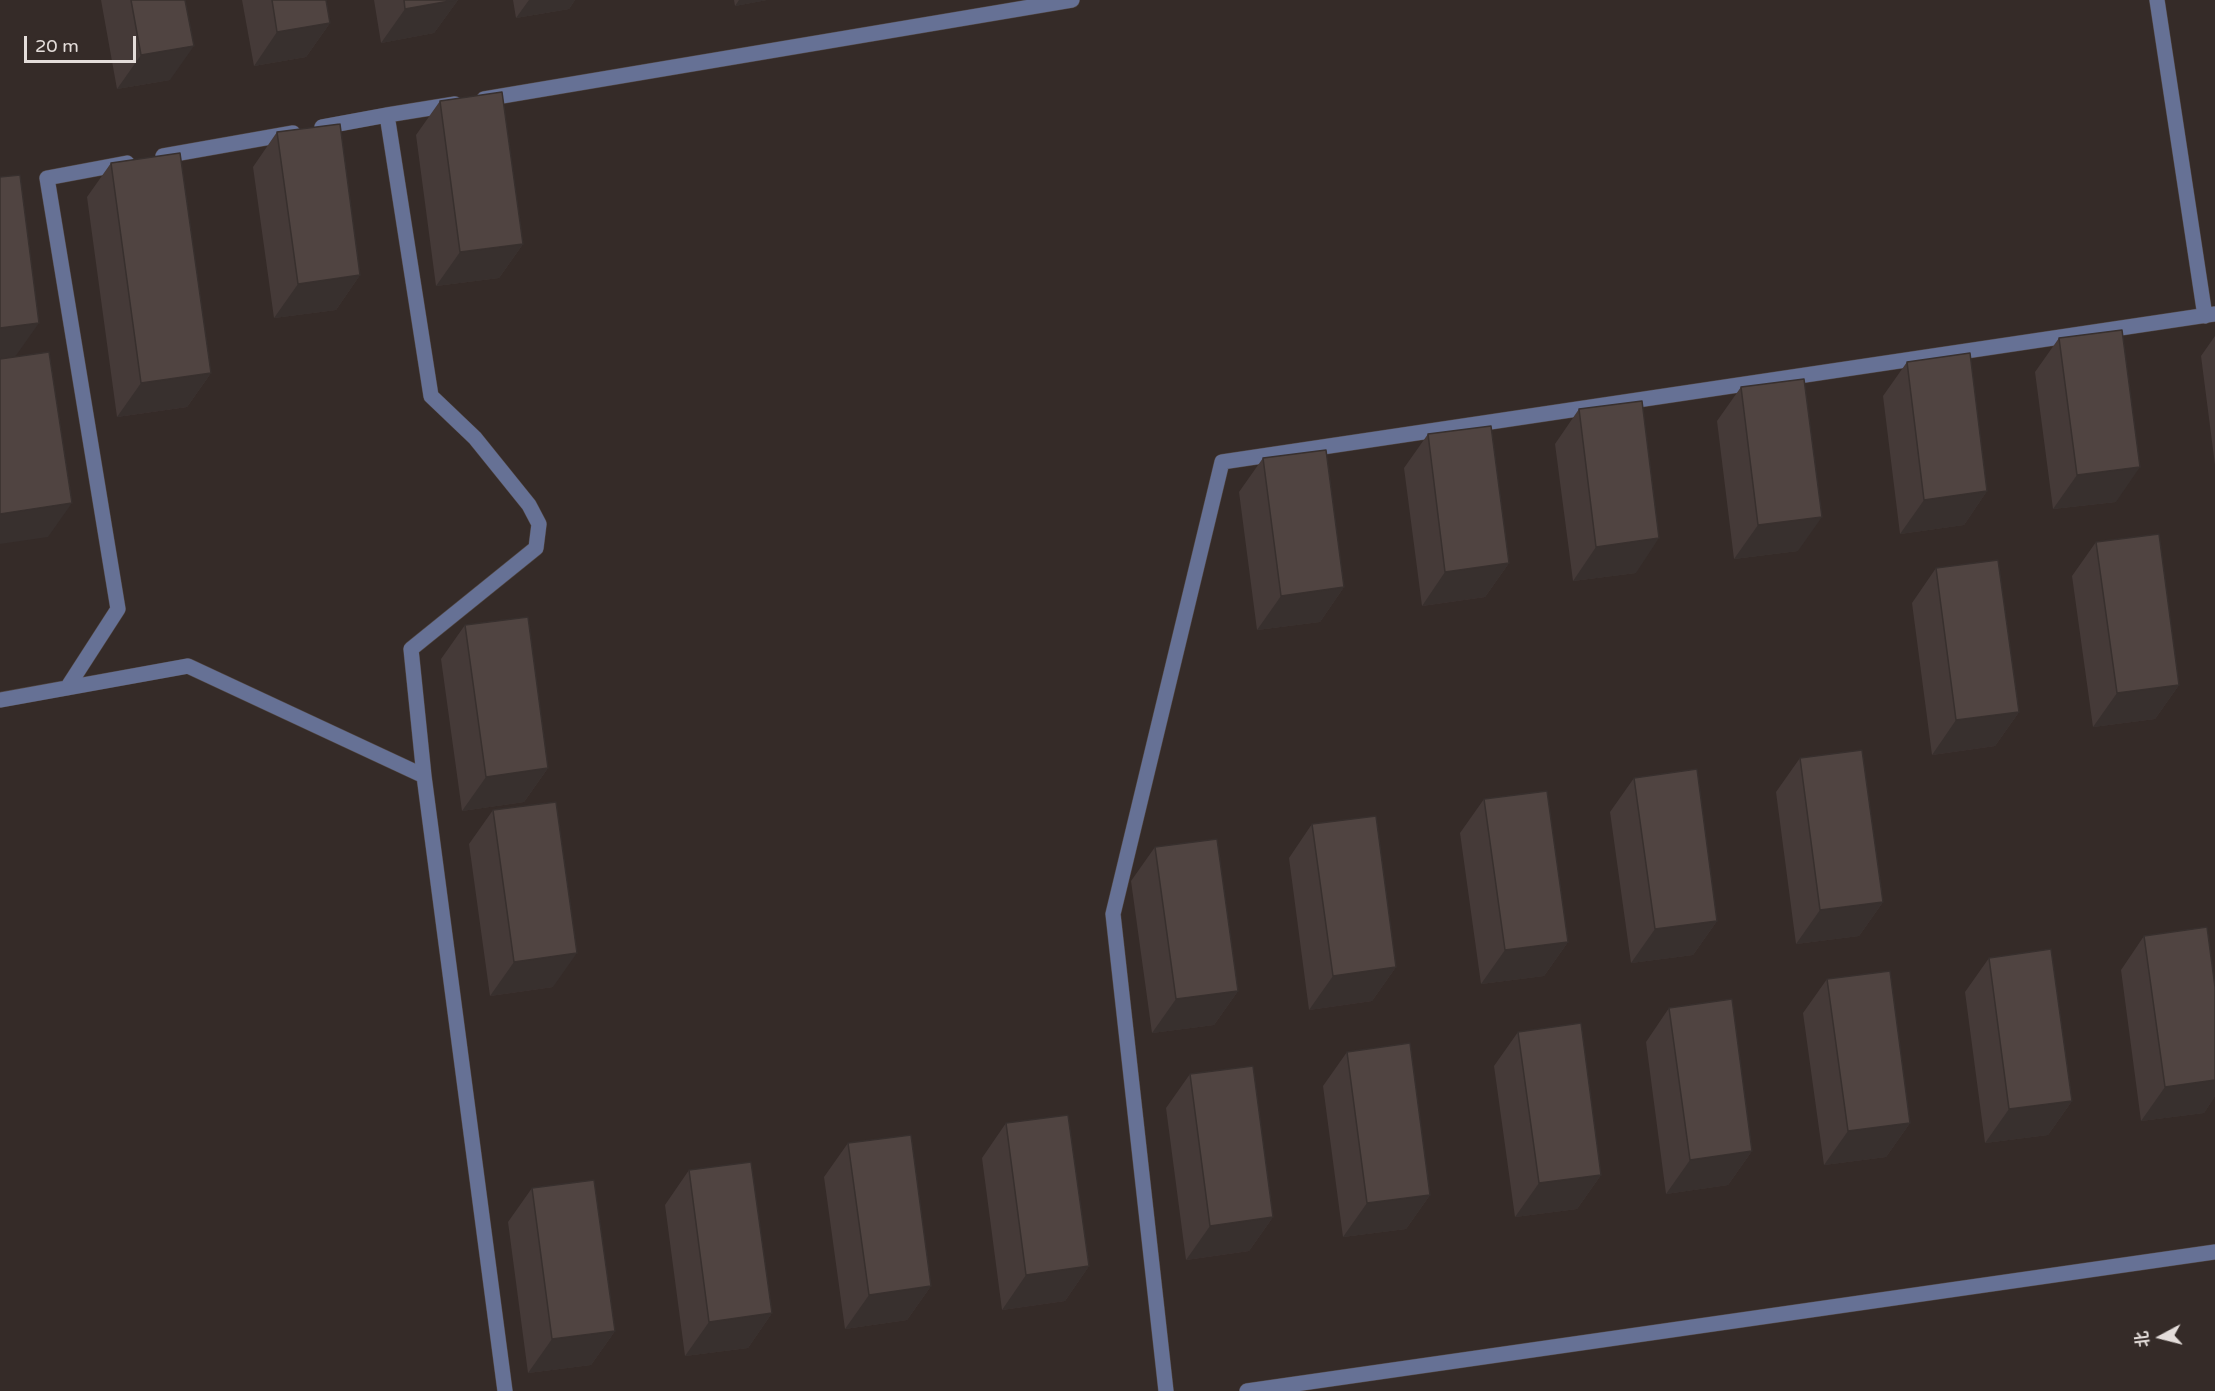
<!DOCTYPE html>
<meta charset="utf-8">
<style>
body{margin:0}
#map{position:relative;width:2215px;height:1391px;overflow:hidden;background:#352b28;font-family:"Varela Round","Noto Sans SC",sans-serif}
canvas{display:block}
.north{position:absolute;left:2131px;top:1307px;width:60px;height:60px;-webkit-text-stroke:4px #352b28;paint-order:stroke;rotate:263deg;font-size:16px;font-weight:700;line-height:24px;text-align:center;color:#e4ddda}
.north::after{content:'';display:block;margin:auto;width:21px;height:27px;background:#e4ddda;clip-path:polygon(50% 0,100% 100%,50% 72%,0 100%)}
.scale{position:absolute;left:24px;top:36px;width:112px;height:27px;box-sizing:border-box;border:3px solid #e4ddda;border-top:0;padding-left:8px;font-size:18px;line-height:21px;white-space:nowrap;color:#e4ddda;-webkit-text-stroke:4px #352b28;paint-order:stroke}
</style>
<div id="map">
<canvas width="2215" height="1391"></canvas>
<div class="north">北</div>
<div class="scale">20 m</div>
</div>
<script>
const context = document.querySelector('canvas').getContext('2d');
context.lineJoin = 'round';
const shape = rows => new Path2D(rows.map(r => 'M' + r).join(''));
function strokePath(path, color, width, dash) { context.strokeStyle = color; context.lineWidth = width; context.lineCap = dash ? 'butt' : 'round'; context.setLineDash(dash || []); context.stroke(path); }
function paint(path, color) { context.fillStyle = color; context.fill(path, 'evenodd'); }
const minor = shape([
 [2157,0,2205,316],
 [484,99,1072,0],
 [387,115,455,104],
 [322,127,387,115,431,396,475,438,529,505,539,524,536,548,411,649,424,776],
 [163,156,293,133],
 [67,688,118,609,47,178,127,163],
 [0,700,188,666,424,776,505,1391],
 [1166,1391,1113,914,1222,462,2215,314],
 [1247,1391,2215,1252]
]);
strokePath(minor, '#514744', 16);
strokePath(minor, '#667195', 15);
paint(shape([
 [101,0,185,0,170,80,117,89],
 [242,0,326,0,330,23,306,57,254,66],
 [374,0,458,0,434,33,381,43],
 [513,0,575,0,569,9,516,18],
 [734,0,767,0,735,6],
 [440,101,523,244,499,278,436,286,416,135],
 [277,132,360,275,336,310,274,318,253,167],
 [111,163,211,373,187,407,117,417,87,197],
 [2215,336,2215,465,2201,356],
 [2059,338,2116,502,2053,509,2035,372],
 [1907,362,1987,491,1964,525,1900,534,1883,396],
 [1741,387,1798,551,1734,559,1717,421],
 [1579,409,1636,573,1573,581,1555,444],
 [1428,434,1509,563,1485,597,1422,606,1404,468],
 [1263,458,1344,587,1320,622,1257,630,1239,492],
 [2096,542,2179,685,2155,719,2093,727,2072,576],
 [1936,568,2019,712,1995,746,1932,755,1912,603],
 [465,625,548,768,524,802,462,811,441,659],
 [1800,758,1883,902,1859,936,1796,944,1776,792],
 [1634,778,1717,921,1693,955,1631,963,1610,812],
 [1484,799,1568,942,1544,976,1481,984,1460,833],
 [493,810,553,987,490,996,469,844],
 [1312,824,1396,967,1372,1001,1309,1010,1289,858],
 [1155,847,1238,991,1214,1025,1152,1033,1131,881],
 [2144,936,2215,987,2215,1096,2204,1113,2141,1121,2121,970],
 [1989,958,2072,1101,2048,1135,1985,1143,1965,992],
 [1827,979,1910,1123,1886,1157,1824,1165,1803,1013],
 [1669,1008,1752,1151,1728,1185,1666,1194,1646,1042],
 [1518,1032,1601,1175,1577,1209,1515,1217,1494,1066],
 [1347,1052,1430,1195,1406,1229,1343,1237,1323,1086],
 [1190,1074,1273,1217,1249,1251,1186,1260,1166,1108],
 [1006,1123,1089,1266,1065,1301,1002,1310,982,1158],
 [848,1143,931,1286,907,1320,845,1329,824,1177],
 [689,1170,772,1313,748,1348,685,1356,665,1205],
 [532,1188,615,1331,591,1365,528,1373,508,1222]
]), '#453a38');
paint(shape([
 [455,0,458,0,434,33,381,43,405,9],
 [529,0,575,0,569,9,516,18],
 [739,0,767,0,735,6],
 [330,23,306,57,254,66,277,32],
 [194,46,170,80,117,89,141,55],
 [523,244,499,278,436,286,460,252],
 [360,275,336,310,274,318,298,284],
 [39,323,15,357,0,359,0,328],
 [211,373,187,407,117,417,141,383],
 [2140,467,2116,502,2053,509,2077,475],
 [1987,491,1964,525,1900,534,1924,500],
 [72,503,48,537,0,544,0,514],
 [1822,517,1798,551,1734,559,1758,525],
 [1659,538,1636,573,1573,581,1596,547],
 [1509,563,1485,597,1422,606,1445,572],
 [1344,587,1320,622,1257,630,1281,596],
 [2179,685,2155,719,2093,727,2117,693],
 [2019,712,1995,746,1932,755,1956,720],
 [548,768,524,802,462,811,486,777],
 [1883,902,1859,936,1796,944,1820,910],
 [1717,921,1693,955,1631,963,1655,929],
 [1568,942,1544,976,1481,984,1505,950],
 [577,953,553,987,490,996,514,962],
 [1396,967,1372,1001,1309,1010,1333,976],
 [1238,991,1214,1025,1152,1033,1176,999],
 [2215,1080,2215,1096,2204,1113,2141,1121,2165,1087],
 [2072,1101,2048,1135,1985,1143,2009,1109],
 [1910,1123,1886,1157,1824,1165,1848,1131],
 [1752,1151,1728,1185,1666,1194,1690,1160],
 [1601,1175,1577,1209,1515,1217,1539,1183],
 [1430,1195,1406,1229,1343,1237,1367,1203],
 [1273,1217,1249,1251,1186,1260,1210,1226],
 [1089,1266,1065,1301,1002,1310,1026,1275],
 [931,1286,907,1320,845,1329,869,1295],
 [772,1313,748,1348,685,1356,709,1322],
 [615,1331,591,1365,528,1373,552,1339]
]), '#38302e');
const building = shape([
 [131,0,185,0,194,46,141,55,131,0],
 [272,0,326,0,330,23,277,32,272,0],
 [404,0,455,0,405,9,404,0],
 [502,92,523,244,460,252,440,101,502,92],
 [340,124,360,275,298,284,277,132,340,124],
 [180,153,211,373,141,383,111,163,180,153],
 [20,175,39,323,0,328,0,177,20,175],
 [2122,330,2140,467,2077,475,2059,338,2122,330],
 [49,352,72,503,0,514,0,359,49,352],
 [1970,353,1987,491,1924,500,1907,362,1970,353],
 [1804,379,1822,517,1758,525,1741,387,1804,379],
 [1642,401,1659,538,1596,547,1579,409,1642,401],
 [1491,426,1509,563,1445,572,1428,434,1491,426],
 [1326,450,1344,587,1281,596,1263,458,1326,450],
 [2159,534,2179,685,2117,693,2096,542,2159,534],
 [1998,560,2019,712,1956,720,1936,568,1998,560],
 [528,617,548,768,486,777,465,625,528,617],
 [1862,750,1883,902,1820,910,1800,758,1862,750],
 [1697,769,1717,921,1655,929,1634,778,1697,769],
 [1547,791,1568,942,1505,950,1484,799,1547,791],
 [556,802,577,953,514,962,493,810,556,802],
 [1376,816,1396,967,1333,976,1312,824,1376,816],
 [1217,839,1238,991,1176,999,1155,847,1217,839],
 [2207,927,2215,987,2215,1080,2165,1087,2144,936,2207,927],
 [2051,949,2072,1101,2009,1109,1989,958,2051,949],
 [1890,971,1910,1123,1848,1131,1827,979,1890,971],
 [1732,999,1752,1151,1690,1160,1669,1008,1732,999],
 [1581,1023,1601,1175,1539,1183,1518,1032,1581,1023],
 [1410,1043,1430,1195,1367,1203,1347,1052,1410,1043],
 [1253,1066,1273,1217,1210,1226,1190,1074,1253,1066],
 [1068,1115,1089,1266,1026,1275,1006,1123,1068,1115],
 [911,1135,931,1286,869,1295,848,1143,911,1135],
 [751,1162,772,1313,709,1322,689,1170,751,1162],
 [594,1180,615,1331,552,1339,532,1188,594,1180]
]);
paint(building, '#504441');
strokePath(building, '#38302e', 1.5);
</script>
